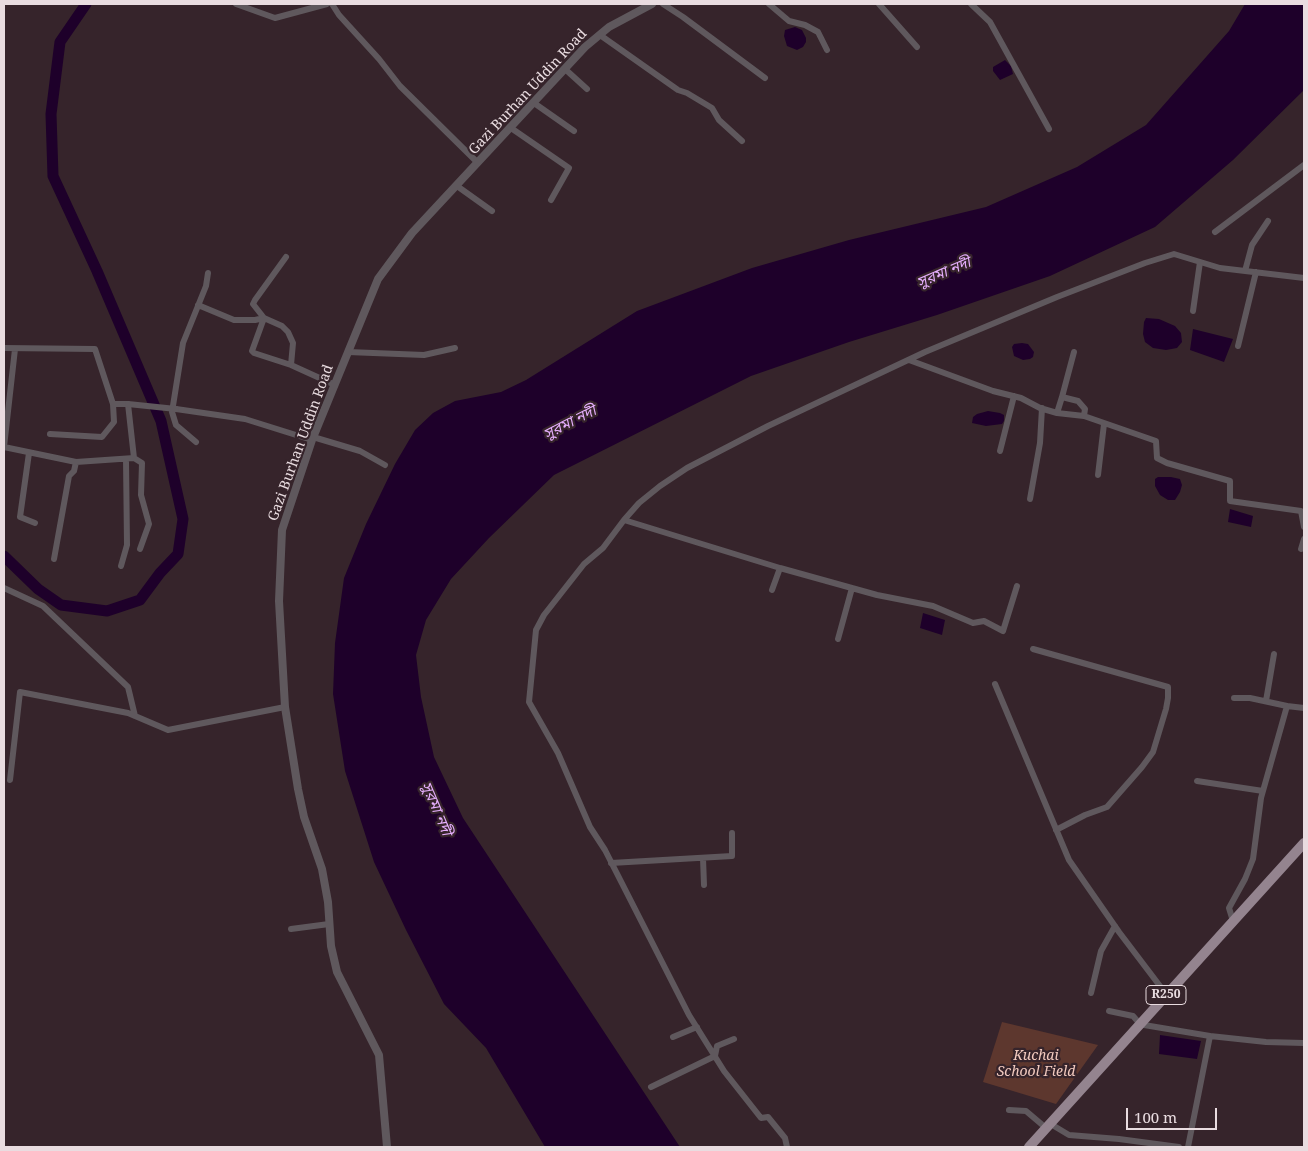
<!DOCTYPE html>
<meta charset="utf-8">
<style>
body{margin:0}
#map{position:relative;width:1308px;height:1151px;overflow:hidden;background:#36242b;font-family:"Noto Serif",serif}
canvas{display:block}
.frame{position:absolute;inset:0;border:5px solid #e9dce0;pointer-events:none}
.scale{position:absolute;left:1126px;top:1108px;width:91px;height:22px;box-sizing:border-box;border:2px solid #e9dce0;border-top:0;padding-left:6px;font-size:15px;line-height:18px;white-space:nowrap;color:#e9dce0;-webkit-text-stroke:4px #36242b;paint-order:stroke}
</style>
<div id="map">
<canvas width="1308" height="1151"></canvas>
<div class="frame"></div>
<div class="scale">100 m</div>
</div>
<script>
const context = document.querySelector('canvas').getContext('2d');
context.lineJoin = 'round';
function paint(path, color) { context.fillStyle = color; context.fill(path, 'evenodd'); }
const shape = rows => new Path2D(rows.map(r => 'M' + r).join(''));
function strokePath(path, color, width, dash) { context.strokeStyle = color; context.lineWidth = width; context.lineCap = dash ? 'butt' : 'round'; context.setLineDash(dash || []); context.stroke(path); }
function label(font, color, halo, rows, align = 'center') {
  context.font = font + ' "Noto Serif","Noto Sans Bengali",serif'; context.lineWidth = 4.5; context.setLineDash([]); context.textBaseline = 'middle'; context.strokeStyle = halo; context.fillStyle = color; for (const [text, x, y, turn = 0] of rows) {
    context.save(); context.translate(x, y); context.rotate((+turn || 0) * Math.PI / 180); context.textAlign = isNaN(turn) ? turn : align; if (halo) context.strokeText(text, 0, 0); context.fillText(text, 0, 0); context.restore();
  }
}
paint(shape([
 [1002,1022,1098,1045,1056,1104,983,1082]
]), '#5d372e');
paint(shape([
 [1245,4,1304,4,1304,90,1233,160,1155,227,1050,276,937,315,849,342,751,376,554,475,489,538,451,579,426,620,416,655,421,697,434,757,463,818,680,1147,545,1147,486,1048,444,1004,406,930,374,862,345,771,333,694,335,643,344,578,366,524,395,464,415,430,433,413,455,401,501,392,526,380,637,311,752,268,849,240,986,207,1077,167,1146,125,1229,31],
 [795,27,802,30,806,38,806,42,803,47,797,50,787,46,784,36,785,30],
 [1005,60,1011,66,1013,74,1000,80,993,71,993,67],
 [1146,318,1159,319,1175,326,1181,333,1182,342,1177,348,1166,350,1153,348,1145,342,1143,334,1144,322],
 [1193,329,1233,339,1224,362,1190,350],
 [1022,343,1028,344,1034,352,1033,357,1030,359,1023,360,1014,356,1012,347,1014,344],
 [988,411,1000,413,1004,415,1004,421,1002,424,986,426,972,423,973,417,977,414],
 [1158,477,1171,477,1180,479,1182,485,1180,492,1175,500,1168,500,1160,495,1155,486,1155,479],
 [1230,509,1253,516,1251,527,1228,522],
 [923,613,945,620,942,635,920,628],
 [1160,1035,1201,1041,1197,1059,1159,1054]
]), '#1e002a');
strokePath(shape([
 [4,556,38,589,61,605,107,611,140,600,160,573,178,554,183,519,161,421,97,271,53,176,51,114,60,42,86,4]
]), '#1e002a', 11);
strokePath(shape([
 [236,4,275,18,327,4],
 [332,4,339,15,379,59,400,86,478,163],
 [663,4,683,17,765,78],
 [769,4,789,21,805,25,818,32,827,50],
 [879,4,917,47],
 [971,4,990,22,1049,129],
 [600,35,678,90,687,93,712,108,719,120,742,141],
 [565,69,587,89],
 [534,103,574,131],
 [511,128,569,168,551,200],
 [457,186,492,211],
 [1215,232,1304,165],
 [286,257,255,300,253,304,264,318,282,326,288,332,293,343,291,365,335,385],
 [1245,271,1252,245,1268,221],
 [198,305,234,320,255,320,264,318],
 [1193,311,1200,262],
 [264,318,252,351,254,353,291,365],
 [1238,346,1256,272],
 [4,348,95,349,113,404,128,404,134,458,76,462,4,447,15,349],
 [348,352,424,355,455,348],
 [909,360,993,391,1021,398,1040,408,1057,413,1062,397,1078,401,1085,409,1084,416,1156,441,1157,458,1167,463,1230,481,1230,501,1301,511,1304,527],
 [1062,397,1074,352],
 [176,409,245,419,312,440],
 [1057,413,1084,416],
 [50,434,102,437,114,422,113,404],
 [313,437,360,451,385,465],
 [196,442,176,425,172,412,183,343,206,286,208,273],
 [1000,451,1014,396],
 [29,453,20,517,35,523],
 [134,458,142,463,141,495,149,524,140,549],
 [1098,475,1104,424],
 [1030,499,1040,443,1042,408],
 [624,520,780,568,877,595,933,606,973,623,984,621,1003,631,1017,586],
 [1301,549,1304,539],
 [54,559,69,476,74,471,76,462],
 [121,566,127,545,126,459],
 [4,588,43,606,128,687,135,716],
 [772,590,780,568],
 [838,639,852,588],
 [1033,649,1168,687,1168,698,1166,709,1153,752,1142,767,1107,807,1085,815,1056,830],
 [995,684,1069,860,1119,932,1166,994],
 [1234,698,1250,698,1287,706],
 [1266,701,1274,654],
 [10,780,20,692,128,713,168,730,285,707],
 [1197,781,1263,791],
 [703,858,704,885],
 [611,863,732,856,732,833],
 [1233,921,1229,908,1245,879,1253,859,1261,798,1287,706,1304,708],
 [291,929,329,924],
 [1091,993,1101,951,1115,926],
 [1109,1011,1133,1016,1140,1024],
 [1144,1025,1210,1036,1266,1042,1304,1043],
 [673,1037,697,1027],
 [651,1087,715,1056,717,1046,734,1039],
 [1009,1110,1026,1111,1046,1128],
 [1054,1126,1069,1135,1119,1139,1179,1147],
 [787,1147,785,1138,768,1117,761,1118,724,1071,689,1015,605,850,590,827,558,753,529,702,536,630,544,615,584,564,603,548,624,520,639,503,660,486,687,468,768,426,925,352,1057,297,1145,263,1174,254,1220,268,1304,278],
 [1188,1147,1210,1036]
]), '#5f585d', 6);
strokePath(shape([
 [387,1147,379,1055,337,972,331,946,328,902,322,869,304,817,298,789,285,707,279,601,282,530,312,440,378,279,412,233,585,47,609,27,652,4]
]), '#5f585d', 8);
strokePath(shape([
 [1029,1147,1304,843]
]), '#94848f', 10);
strokePath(shape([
 [128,404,176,409]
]), '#5f585d', 6);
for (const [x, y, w] of [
 [1166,995,40]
]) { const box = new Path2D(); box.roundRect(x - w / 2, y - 9.5, w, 19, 4); context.fillStyle = '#36242b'; context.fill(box); strokePath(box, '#e9dce0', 1); }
label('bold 12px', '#e9dce0', null, [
 ["R250",1166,995]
]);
label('14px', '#e9dce0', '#36242b', [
 ["Gazi Burhan Uddin Road",528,92,-47],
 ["Gazi Burhan Uddin Road",301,443,-70]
]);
label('italic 14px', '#f2cabf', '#36242b', [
 ["Kuchai",1036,1056],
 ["School Field",1036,1072]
]);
label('italic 15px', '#e6affd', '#36242b', [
 ["সুরমা নদী",944,273,-23],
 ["সুরমা নদী",570,423,-27],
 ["সুরমা নদী",436,809,67]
]);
</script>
